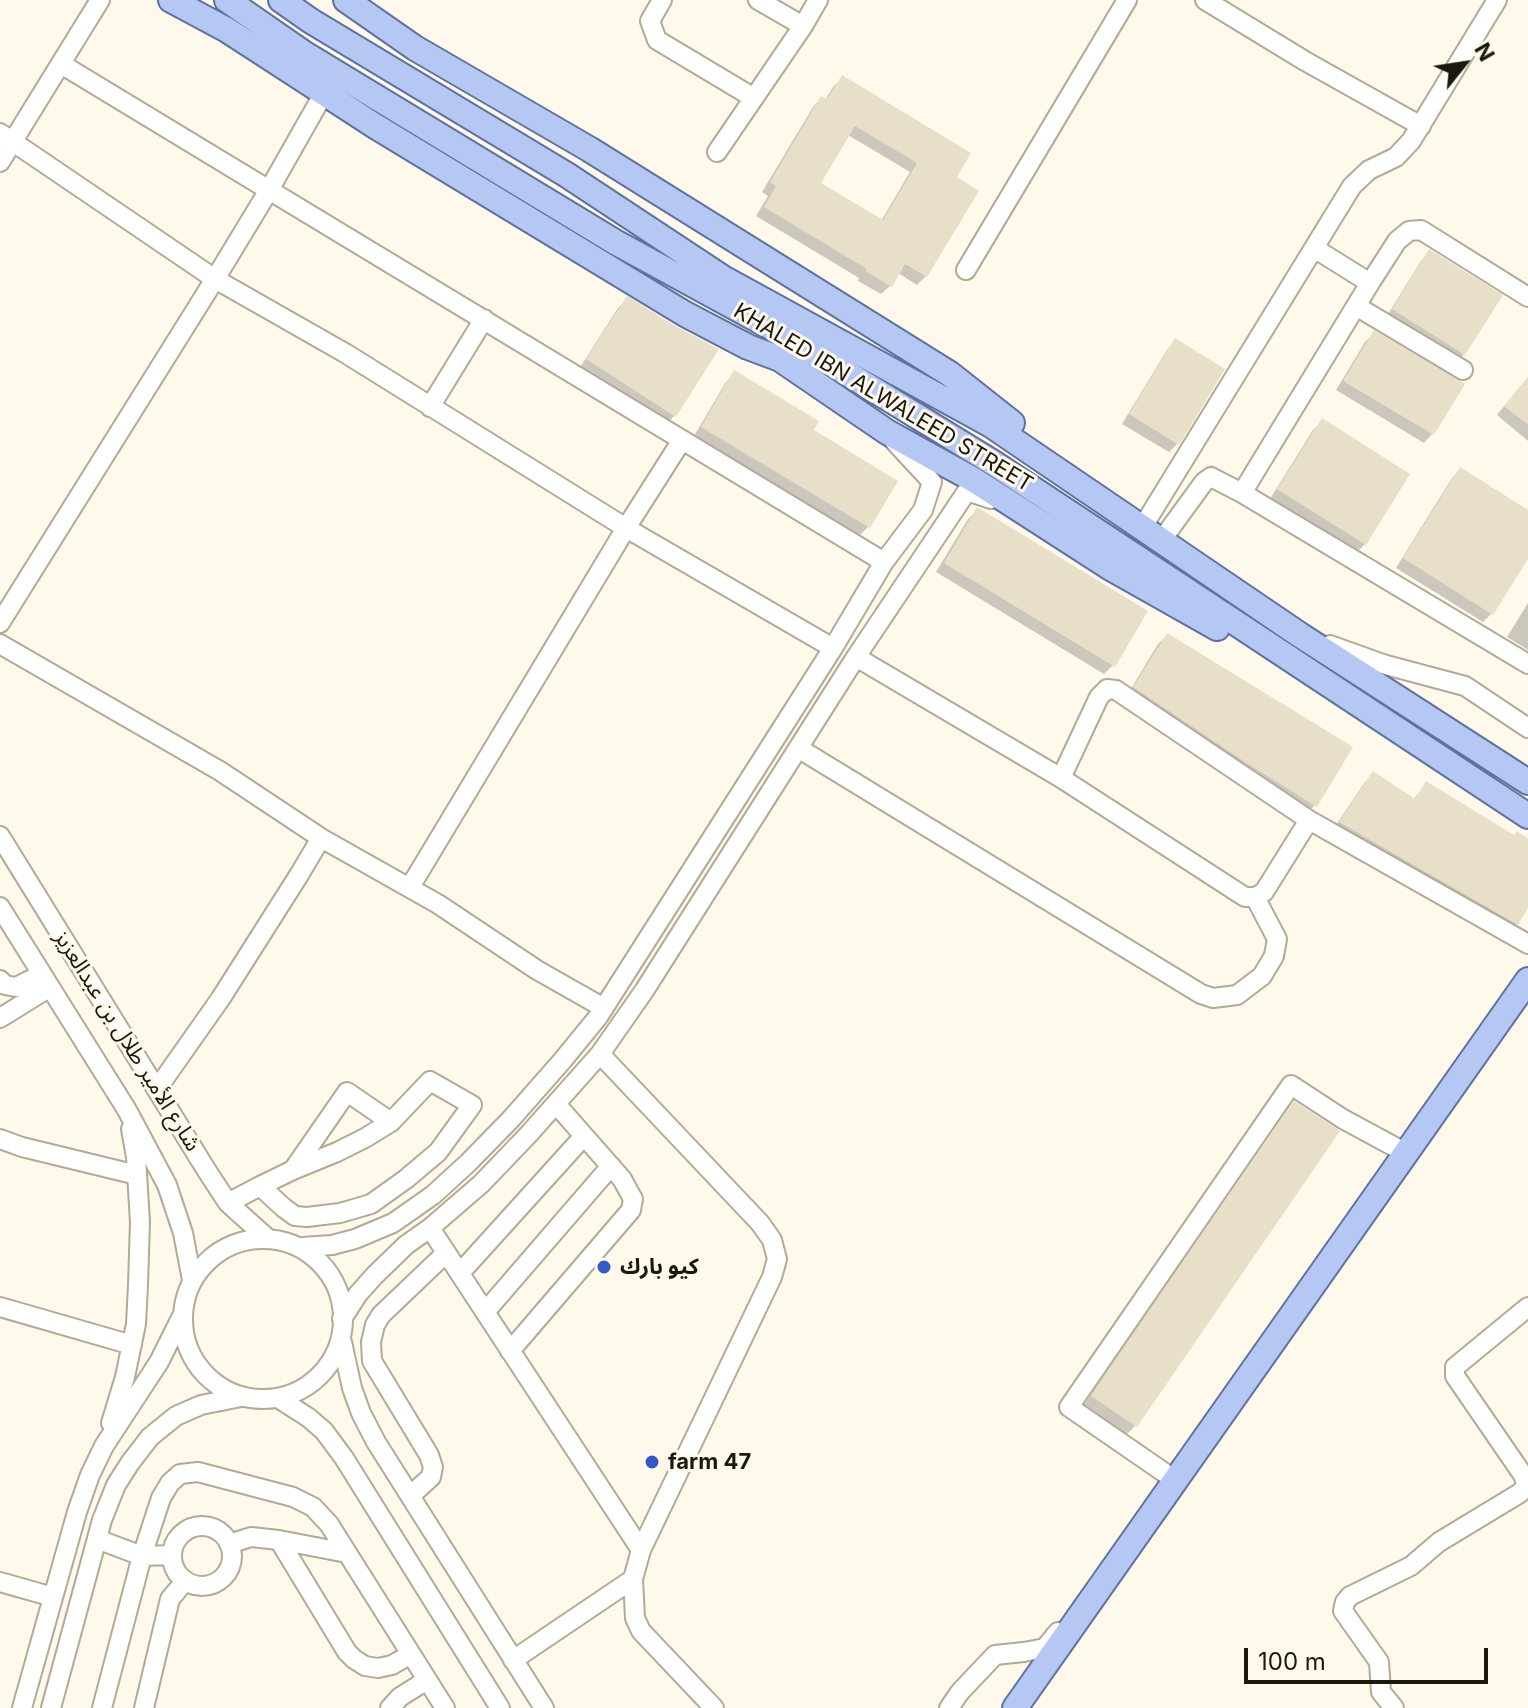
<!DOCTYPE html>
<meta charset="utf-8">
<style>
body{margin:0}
#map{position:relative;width:1528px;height:1708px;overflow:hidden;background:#fff9eb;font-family:Inter,sans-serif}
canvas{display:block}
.north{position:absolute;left:1424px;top:24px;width:80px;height:80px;-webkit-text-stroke:6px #fff9eb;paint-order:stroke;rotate:60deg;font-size:22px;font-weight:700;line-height:32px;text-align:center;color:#1b1810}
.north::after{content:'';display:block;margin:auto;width:28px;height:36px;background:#1b1810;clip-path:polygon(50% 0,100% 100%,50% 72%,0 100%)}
.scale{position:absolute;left:1244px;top:1648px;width:244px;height:36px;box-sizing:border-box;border:4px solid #1b1810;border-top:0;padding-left:10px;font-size:24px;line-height:28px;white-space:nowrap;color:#1b1810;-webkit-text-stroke:6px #fff9eb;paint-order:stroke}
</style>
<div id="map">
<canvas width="1528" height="1708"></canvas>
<div class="north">N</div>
<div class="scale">100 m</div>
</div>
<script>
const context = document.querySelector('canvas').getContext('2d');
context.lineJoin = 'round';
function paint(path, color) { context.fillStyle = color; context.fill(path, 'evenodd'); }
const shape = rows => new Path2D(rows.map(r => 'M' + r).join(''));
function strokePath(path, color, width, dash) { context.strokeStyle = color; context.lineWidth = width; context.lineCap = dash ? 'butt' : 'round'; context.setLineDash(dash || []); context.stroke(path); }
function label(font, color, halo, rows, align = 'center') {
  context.font = font + ' Inter,"Noto Sans Arabic",sans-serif'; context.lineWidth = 6; context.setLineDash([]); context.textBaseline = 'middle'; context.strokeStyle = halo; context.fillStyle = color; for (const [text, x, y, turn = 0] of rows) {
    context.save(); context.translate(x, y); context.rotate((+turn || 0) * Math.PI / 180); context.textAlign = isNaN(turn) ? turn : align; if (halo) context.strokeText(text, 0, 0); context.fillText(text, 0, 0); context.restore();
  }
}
paint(shape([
 [842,78,954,178,926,276,917,285,898,273,890,286,881,294,858,281,859,278,756,216,768,196,762,192,813,107,821,98,825,100,833,87],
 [848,135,910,172,881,221,819,184],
 [1430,252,1464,354,1455,363,1385,319,1421,261],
 [627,299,675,415,666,424,579,369,618,308],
 [1374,333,1462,385,1432,434,1424,443,1336,390,1365,342],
 [1176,341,1178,443,1169,452,1122,424,1167,350],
 [735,373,811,431,895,481,868,527,859,536,694,436,726,382],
 [1528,377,1528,441,1497,415],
 [1322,421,1408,475,1365,544,1356,553,1270,499,1313,430],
 [1460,470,1528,512,1528,555,1492,613,1483,622,1396,568,1452,478],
 [977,510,1113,665,1104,674,936,572,968,519],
 [1528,603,1528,650,1507,637],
 [1167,635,1315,805,1306,814,1126,697,1158,644],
 [1373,773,1413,800,1426,784,1514,837,1528,840,1528,904,1517,923,1508,932,1332,831,1365,782],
 [1295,1104,1135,1426,1126,1435,1084,1405,1286,1113]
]), '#0003');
paint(shape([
 [842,75,971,153,957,177,979,191,927,277,905,264,892,287,865,271,867,269,764,207,776,186,770,182,821,96,827,99],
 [855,126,917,163,883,220,821,183],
 [1429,249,1503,295,1465,355,1392,309],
 [627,296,677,327,719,349,676,417,586,359],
 [1374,330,1465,384,1434,435,1343,381],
 [1175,338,1225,369,1179,445,1129,414],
 [734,370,819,421,814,430,898,481,870,528,701,427],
 [1528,377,1528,425,1504,406],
 [1322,418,1410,474,1366,545,1277,489],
 [1460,467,1528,510,1528,559,1493,615,1403,558],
 [977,507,1148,611,1115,667,944,563],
 [1167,633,1353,747,1317,807,1245,762,1133,687],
 [1373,771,1415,799,1426,781,1514,835,1516,831,1528,838,1528,908,1518,925,1339,822],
 [1294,1101,1340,1131,1137,1427,1091,1396]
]), '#e8dfc8');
const minor = shape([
 [662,0,650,21,657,40,754,98],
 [758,0,803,26],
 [1205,0,1305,61,1421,126],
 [61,64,269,190,324,93],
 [0,133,215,279,269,190,884,562],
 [717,152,803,26,818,0],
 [0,162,100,0],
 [966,270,1127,0],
 [1370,283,1397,241,1409,231,1421,230,1528,297],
 [1356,306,1463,370],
 [430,407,484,319],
 [1242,493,1370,283,1314,248],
 [1142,528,1352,186,1369,170,1396,157,1411,141,1497,0],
 [1161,541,1204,482,1211,477,1242,493,1528,664],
 [0,623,215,279,345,353,626,528,833,648],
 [0,644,220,771,321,838],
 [1330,645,1386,665,1465,686,1528,728],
 [856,657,1061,778,1245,897,1255,897,1264,892,1309,820],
 [798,748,1201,994,1213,998,1237,995,1262,976,1274,956,1277,939,1255,897],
 [1061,778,1099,697,1107,689,1116,690,1309,820,1528,944],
 [0,836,207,1171,228,1203,266,1237],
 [410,887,626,528,682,440],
 [0,907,127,1110,167,1185,183,1233,192,1280],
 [0,980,5,985,16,987,42,974],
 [0,1018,50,987],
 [600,1054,760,1223,772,1240,777,1259,772,1277,641,1550],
 [157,1089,221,998,299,875,321,838,438,904,537,970,604,1008],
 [0,1139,22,1147,137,1175],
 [293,1170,347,1092,391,1122],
 [228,1203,260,1186,293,1170,337,1152,365,1138,391,1122,430,1081,472,1105,438,1152,406,1179,371,1204,340,1213,307,1217,295,1216,284,1208,260,1186],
 [430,1228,641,1550,633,1579,513,1660],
 '183 1319a80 80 0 1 1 160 0a80 80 0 1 1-160 0Z',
 [302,1247,332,1245,355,1239,393,1223,433,1195,468,1163,511,1119,562,1061,598,1017,833,648,884,562,923,510,932,482,894,441],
 [460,1273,584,1136],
 [0,1307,132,1345],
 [485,1312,611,1166],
 [342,1319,358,1294,375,1275,406,1245,430,1228,481,1184,528,1135,600,1054,644,991,856,657,967,491,991,499],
 [342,1342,352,1388,361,1413,376,1442,544,1708],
 [510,1351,631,1210,633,1199,622,1179,556,1104],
 [278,1398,309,1418,324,1431,344,1458,500,1708],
 [111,1423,125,1377,136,1324,138,1285,140,1222,136,1157,131,1129],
 [1175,1480,1069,1407,1291,1085,1343,1119,1406,1153],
 [410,1496,431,1477,433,1467,429,1455,372,1361,371,1342,375,1325,381,1315,446,1253],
 '172 1556a30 30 0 1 1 60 0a30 30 0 1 1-60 0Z',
 [97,1539,142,1556,172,1555],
 [279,1540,347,1652,354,1659,365,1666,378,1668,392,1665,411,1654],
 [229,1544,251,1537,279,1540,347,1553],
 [633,1579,635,1618,641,1631,714,1708],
 [0,1582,53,1597],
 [22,1708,77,1512,90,1475,104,1446,159,1362,182,1316],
 [51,1708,102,1520,116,1485,130,1463,150,1437,176,1416,201,1405,241,1397],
 [102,1708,142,1556,161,1498,170,1483,180,1474,198,1472,293,1497,313,1507,329,1524,445,1708],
 [144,1708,170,1599,185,1581],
 [390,1708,400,1697,427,1680],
 [949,1708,960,1692,995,1655,1024,1652,1045,1648,1058,1632],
 [1394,1708,1381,1692,1379,1662,1343,1611,1345,1602,1350,1596,1411,1566,1439,1542,1520,1493,1527,1485,1523,1475,1455,1376,1455,1367,1528,1307]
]);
const major = shape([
 [171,0,227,30,375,126,685,314,748,347,780,359,887,432,974,480,1109,567,1217,628],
 [227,0,305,54,615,242,778,331,992,462,1528,816],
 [281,0,311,21,567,175,723,278,991,425,1300,635,1528,782],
 [346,0,415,48,589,149,950,374,1012,423],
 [1015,1708,1528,980]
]);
strokePath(minor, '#b3aa95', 22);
strokePath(major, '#5f729e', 28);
strokePath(minor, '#fff', 18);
strokePath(major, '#b5c7f3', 24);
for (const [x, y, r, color] of [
 [604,1267,8,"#345aca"],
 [652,1462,8,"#345aca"]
]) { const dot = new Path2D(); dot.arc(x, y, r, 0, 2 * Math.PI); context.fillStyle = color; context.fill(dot); strokePath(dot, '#fff9eb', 3); }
label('22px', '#1b1810', '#fff9eb', [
 ["KHALED IBN ALWALEED STREET",883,398,31],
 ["شارع الأمير طلال بن عبدالعزيز",127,1041,58]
]);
label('bold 22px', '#1b1810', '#fff9eb', [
 ["كيو بارك",620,1267],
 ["farm 47",668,1462]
], 'left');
</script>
